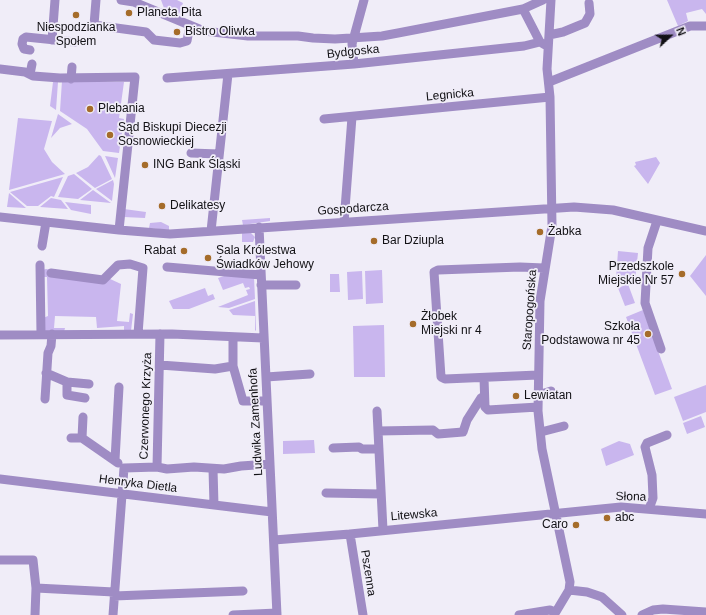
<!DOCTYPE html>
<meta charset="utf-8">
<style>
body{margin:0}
#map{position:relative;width:706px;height:615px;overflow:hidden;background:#f0edf8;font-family:Arial,sans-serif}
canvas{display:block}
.north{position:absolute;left:650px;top:16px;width:40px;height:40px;-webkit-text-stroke:3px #f0edf8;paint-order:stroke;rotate:68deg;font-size:11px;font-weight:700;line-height:16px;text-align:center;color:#121115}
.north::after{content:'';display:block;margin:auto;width:14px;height:18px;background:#121115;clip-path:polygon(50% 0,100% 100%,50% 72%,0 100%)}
</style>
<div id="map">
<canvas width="706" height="615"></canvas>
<div class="north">N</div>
</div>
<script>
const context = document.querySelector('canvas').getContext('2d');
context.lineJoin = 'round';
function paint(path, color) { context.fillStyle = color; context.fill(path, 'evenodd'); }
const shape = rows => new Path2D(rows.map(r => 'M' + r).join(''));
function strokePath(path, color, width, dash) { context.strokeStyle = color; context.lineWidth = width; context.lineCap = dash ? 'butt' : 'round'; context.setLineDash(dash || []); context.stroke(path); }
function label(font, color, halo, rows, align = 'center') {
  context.font = font + ' Arial,sans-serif'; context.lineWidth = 3.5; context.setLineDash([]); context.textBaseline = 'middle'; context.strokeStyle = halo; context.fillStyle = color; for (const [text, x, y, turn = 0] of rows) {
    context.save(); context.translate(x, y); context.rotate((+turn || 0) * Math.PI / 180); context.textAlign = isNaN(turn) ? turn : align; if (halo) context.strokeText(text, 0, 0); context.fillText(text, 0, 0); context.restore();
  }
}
paint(shape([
 [161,0,177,0,183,3,179,14,164,8],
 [667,0,706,0,706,14,702,9,686,13,688,21,678,26],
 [62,81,124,82,119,118,124,119,119,153,103,151,87,129,60,111],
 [53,82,58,82,56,110,50,106],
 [58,114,72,124,60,128,51,138],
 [18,118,52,121,44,149,52,162,65,174,9,190],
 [99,155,101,156,112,179,95,188,76,173,88,167],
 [105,156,118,158,115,178],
 [656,157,660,163,648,184,634,166,636,165,635,162],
 [74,174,92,189,78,199,58,197,68,176],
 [63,177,54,197,51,196,38,206,27,206,10,192],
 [113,180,114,184,112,201,96,189],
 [93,190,111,203,80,200],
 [9,193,26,208,7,207],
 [51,198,61,200,68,209,40,207],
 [65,202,91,205,91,214,71,210],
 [124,209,146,212,145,218,124,217],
 [270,218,270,221,243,225,242,220],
 [161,222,169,226,169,230,149,228,150,223],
 [242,232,250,232,255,237,253,242,242,242],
 [618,251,638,253,635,281,616,279],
 [706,255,706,296,690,276],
 [46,269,108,278,121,284,117,321,129,322,130,313,133,314,131,331,124,332,124,326,97,328,96,317,55,316,54,328,65,328,64,332,44,332,43,318,48,316,47,277,43,277,42,270],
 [382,270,383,303,366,304,365,271],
 [362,271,363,299,348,300,347,272],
 [330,274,339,274,340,292,330,292],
 [227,275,254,277,255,299,229,308,218,307,248,295,246,290,250,289,249,287,245,288,243,283,223,290,218,278],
 [628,284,635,303,625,306,618,288],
 [205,288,208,296,213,294,215,299,189,309,173,309,169,301],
 [255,301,256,330,255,331,255,316,233,315,229,310],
 [643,310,672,389,655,395,626,317],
 [384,325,385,377,354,377,353,326],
 [706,385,706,412,683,421,674,397],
 [701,416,705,427,687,434,683,423],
 [314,440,315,453,283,454,283,441],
 [619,441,630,444,634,455,606,466,601,449]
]), '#c9b6ee');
strokePath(shape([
 [96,0,94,25,146,32,154,40,180,43,187,41,190,25],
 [121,0,134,2,204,31,248,36,298,36,313,38,335,39,382,36,398,33,523,9,543,0],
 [551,0,547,69,550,97,552,226,540,301,538,411,542,449,570,582,569,590,554,615],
 [523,9,540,42,545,45],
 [549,35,563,32,585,23,590,14,589,3],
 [52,40,55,0],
 [30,50,24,49,22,44,23,39,26,37,75,42],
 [354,64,352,44,364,0],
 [0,69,25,72,33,76,60,78,135,77,119,230],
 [30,74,32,64],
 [167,78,354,64,524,46,540,42],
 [71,79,72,67],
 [549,82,690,26,706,26],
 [324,119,550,97],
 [191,153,219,154],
 [0,217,119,230,170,234,574,207,613,210,706,231],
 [657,221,648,248,645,303,661,349],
 [344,222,352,117],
 [259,227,277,615],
 [211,231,228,74],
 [42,246,46,222],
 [40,265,41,334],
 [167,267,261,275],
 [51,273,103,280,118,265,130,264,143,268,138,334],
 [261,285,296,285],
 [0,335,172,334,263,338],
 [160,365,215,369,233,366,233,337],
 [233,366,243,401,267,401],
 [46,373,67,382,89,384],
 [538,375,445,379,441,377,434,272,438,270,520,267,544,268],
 [266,377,310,374],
 [484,378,485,407,488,410,538,407],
 [67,382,67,395,85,398],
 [538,395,551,391],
 [45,399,48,353,51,346,52,334],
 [377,411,383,530],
 [378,431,433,430,438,434,463,432,467,420,481,398,484,396],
 [541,432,564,426],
 [71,438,82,438,118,463],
 [82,438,83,417],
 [333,448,359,447,362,449,379,449],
 [115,460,119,387],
 [157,467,160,334],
 [213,469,214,505],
 [0,479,272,512],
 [326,493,381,494],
 [649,509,653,498,652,475,645,447,647,443,667,435],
 [350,534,363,615],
 [274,540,350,534,621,507,706,514],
 [0,560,33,560,36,588,35,615],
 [36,588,114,592],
 [569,590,587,592,602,597,622,615],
 [114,596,243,591],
 [113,615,124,468,157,467,167,469,194,467,224,469,241,466,270,464],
 [233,615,277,613],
 [519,615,550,610,555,612],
 [642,615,653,610,663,609,706,612]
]), '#9f8cc4', 9);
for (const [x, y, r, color] of [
 [129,13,4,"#a56c2a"],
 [76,15,4,"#a56c2a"],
 [177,32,4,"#a56c2a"],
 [90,109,4,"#a56c2a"],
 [110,135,4,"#a56c2a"],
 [145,165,4,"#a56c2a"],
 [162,206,4,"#a56c2a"],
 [540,232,4,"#a56c2a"],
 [374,241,4,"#a56c2a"],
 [184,251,4,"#a56c2a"],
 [208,258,4,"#a56c2a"],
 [682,274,4,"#a56c2a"],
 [413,324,4,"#a56c2a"],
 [648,334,4,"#a56c2a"],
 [516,396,4,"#a56c2a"],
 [607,518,4,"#a56c2a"],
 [576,525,4,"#a56c2a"]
]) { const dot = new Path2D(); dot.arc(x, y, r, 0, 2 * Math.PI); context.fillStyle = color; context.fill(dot); strokePath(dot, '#f0edf8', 1.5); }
label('12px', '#121115', '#f0edf8', [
 ["Planeta Pita",137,13],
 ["Niespodzianka",76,28,"center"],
 ["Społem",76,42,"center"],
 ["Bistro Oliwka",185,32],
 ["Plebania",98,109],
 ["Sąd Biskupi Diecezji",118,128],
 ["Sosnowieckiej",118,142],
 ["ING Bank Śląski",153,165],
 ["Delikatesy",170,206],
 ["Żabka",548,232],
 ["Bar Dziupla",382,241],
 ["Rabat",176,251,"right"],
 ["Sala Królestwa",216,251],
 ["Świadków Jehowy",216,265],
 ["Przedszkole",674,267,"right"],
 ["Miejskie Nr 57",674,281,"right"],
 ["Żłobek",421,317],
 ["Miejski nr 4",421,331],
 ["Szkoła",640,327,"right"],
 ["Podstawowa nr 45",640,341,"right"],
 ["Lewiatan",524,396],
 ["abc",615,518],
 ["Caro",568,525,"right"]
], 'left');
label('12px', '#121115', '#f0edf8', [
 ["Bydgoska",353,52,-6],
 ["Legnicka",450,95,-5],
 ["Gospodarcza",353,209,-4],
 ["Staropogońska",530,310,-86],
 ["Czerwonego Krzyża",146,406,-88],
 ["Ludwika Zamenhofa",256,422,-93],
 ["Henryka Dietla",138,484,7],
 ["Słona",631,497,1],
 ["Litewska",414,515,-5],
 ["Pszenna",368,573,81]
]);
</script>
